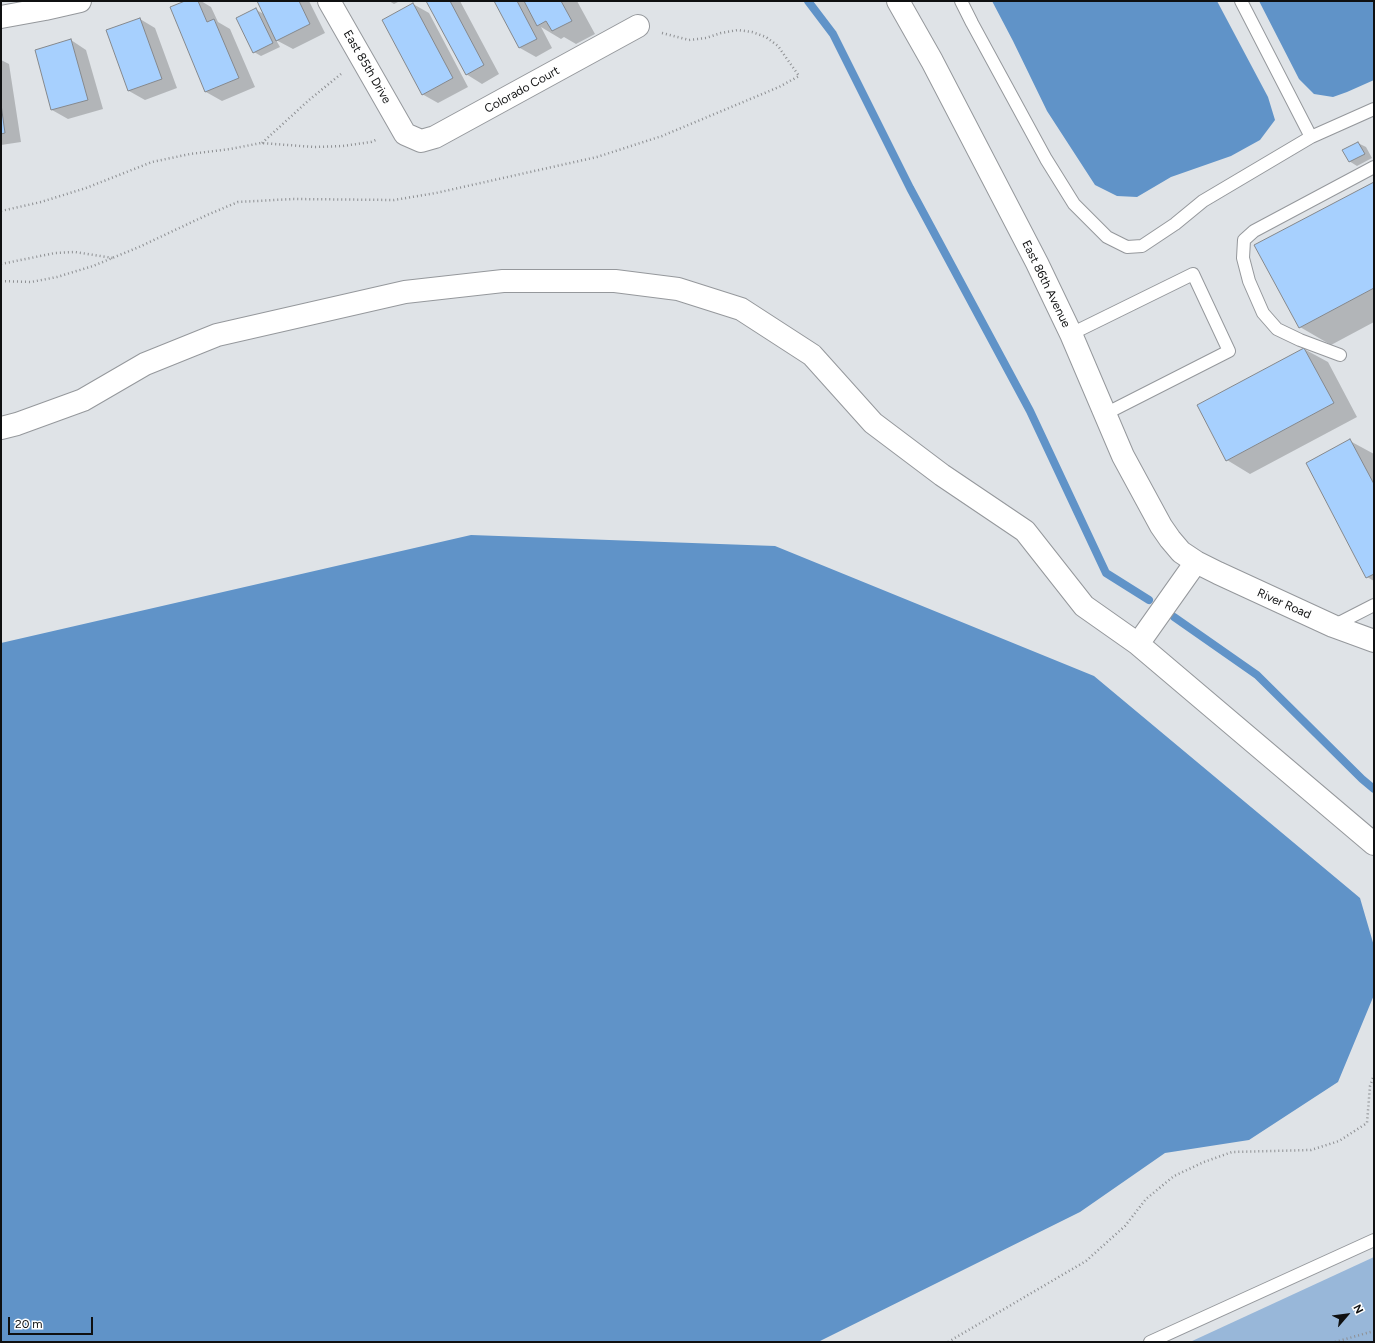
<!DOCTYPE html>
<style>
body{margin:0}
#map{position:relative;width:1375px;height:1343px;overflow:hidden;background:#dfe3e7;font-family:Figtree,sans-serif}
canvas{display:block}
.frame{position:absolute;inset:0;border:2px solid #0f1011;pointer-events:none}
.north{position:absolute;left:1327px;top:1295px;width:40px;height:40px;-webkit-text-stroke:3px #fff;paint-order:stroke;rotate:62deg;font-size:11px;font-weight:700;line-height:16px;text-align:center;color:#0f1011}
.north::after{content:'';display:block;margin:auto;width:14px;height:18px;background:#0f1011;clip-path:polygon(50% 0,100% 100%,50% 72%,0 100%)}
.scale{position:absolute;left:8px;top:1317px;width:85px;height:18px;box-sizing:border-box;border:2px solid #0f1011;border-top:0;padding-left:5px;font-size:12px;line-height:14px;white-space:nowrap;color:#0f1011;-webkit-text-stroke:3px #fff;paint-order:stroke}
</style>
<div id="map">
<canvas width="1375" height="1343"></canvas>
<div class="frame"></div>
<div class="north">N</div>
<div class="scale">20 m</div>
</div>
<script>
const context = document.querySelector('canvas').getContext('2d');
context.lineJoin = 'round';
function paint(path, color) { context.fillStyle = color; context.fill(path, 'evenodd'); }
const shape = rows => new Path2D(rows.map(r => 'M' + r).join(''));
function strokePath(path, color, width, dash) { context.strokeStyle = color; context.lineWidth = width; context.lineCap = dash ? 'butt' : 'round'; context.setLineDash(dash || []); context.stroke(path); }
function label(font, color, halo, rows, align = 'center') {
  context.font = font + ' Figtree,sans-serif'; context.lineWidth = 3; context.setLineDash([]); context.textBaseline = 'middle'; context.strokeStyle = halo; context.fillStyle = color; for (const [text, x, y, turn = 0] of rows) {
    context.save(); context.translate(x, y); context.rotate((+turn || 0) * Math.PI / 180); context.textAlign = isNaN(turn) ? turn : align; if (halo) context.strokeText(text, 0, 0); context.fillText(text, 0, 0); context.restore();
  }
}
paint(shape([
 [1374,1257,1374,1342,1190,1342]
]), '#98b7d9');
paint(shape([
 [992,1,1217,1,1268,97,1275,120,1260,140,1231,156,1171,177,1137,197,1117,196,1095,185,1047,111,1013,41],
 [1259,1,1374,1,1374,80,1347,92,1333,97,1314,94,1299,79],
 [471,535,775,546,1094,676,1360,898,1374,946,1374,995,1338,1082,1249,1140,1165,1153,1080,1212,818,1342,1,1342,1,643]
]), '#6093c8');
paint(shape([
 [187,1,201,1,211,7,218,22,230,29,255,87,222,101,206,92,171,8],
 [258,1,309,1,325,33,293,49,276,40,280,47,261,56,254,52,256,10,264,14],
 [389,1,400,1,394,4],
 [427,1,460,1,499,74,482,84,466,74],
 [495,1,577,1,595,34,576,44,564,37,561,39,541,27,552,48,536,57,520,48],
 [413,4,429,13,468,87,438,103,422,94],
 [140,19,155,28,177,88,145,100,129,91,107,31],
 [71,40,86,50,103,109,68,119,52,110,36,50],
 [1,60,9,64,21,142,1,145],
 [1358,143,1366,147,1372,158,1357,166,1349,161],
 [1374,183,1374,322,1331,345,1300,327],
 [1304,349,1328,362,1357,417,1250,474,1227,460],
 [1350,441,1374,454,1374,581,1367,577]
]), '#0003');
strokePath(shape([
 [808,1,833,34,910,188,1030,411,1106,573,1149,600],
 [1174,617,1257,675,1362,779,1374,789]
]), '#6093c8', 8);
const building = shape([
 [185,1,198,1,207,22,214,19,239,78,205,92,170,7,185,1],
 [257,1,299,1,310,24,276,41,257,1],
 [426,1,450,1,484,65,466,75,426,1],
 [494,1,517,1,537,39,519,48,494,1],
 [524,1,561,1,572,21,552,31,546,21,537,26,524,1],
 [413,3,453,78,422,95,382,20,413,3],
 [256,8,273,43,253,53,236,18,256,8],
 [140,18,162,79,128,91,106,30,140,18],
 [71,39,88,100,51,110,35,50,71,39],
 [1,104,5,133,1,134,1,104],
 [1358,142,1365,154,1349,162,1342,150,1358,142],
 [1374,182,1374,288,1299,328,1254,245,1374,182],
 [1304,348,1334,403,1226,461,1197,405,1304,348],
 [1350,439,1374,484,1374,574,1366,578,1306,463,1350,439]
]);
paint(building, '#a7d0fe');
strokePath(building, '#85888c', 1);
const lane = shape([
 [961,1,972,23,1046,159,1074,204,1107,237,1127,247,1142,246,1175,224,1203,201,1311,137,1374,109],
 [1241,1,1311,137],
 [1071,334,1193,274,1229,351,1105,414],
 [1340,355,1300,340,1277,329,1263,313,1249,281,1243,258,1244,240,1254,231,1374,167],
 [1333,626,1374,605],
 [1150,1342,1374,1240]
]);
const street = shape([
 [329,1,405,134,421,141,435,137,638,26],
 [898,1,932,61,1037,263,1071,334,1123,456,1161,526,1170,539,1181,552,1196,562,1218,573,1333,626,1374,641],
 [1,17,45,9,80,1],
 [1,428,17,424,83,400,145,364,217,335,405,292,503,281,615,281,678,289,741,309,812,355,873,423,942,475,1025,531,1084,606,1138,644,1374,844],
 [1138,644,1196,562]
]);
strokePath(lane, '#95989c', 14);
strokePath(street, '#95989c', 24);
strokePath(shape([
 [262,143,309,100,341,74],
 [1,211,41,202,86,188,152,162,190,154,230,149,261,143,314,147,343,146,371,142,378,139],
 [1,264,55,253,75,252,113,258],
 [1,281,31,282,57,277,93,266,139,247,207,215,238,202,293,199,394,200,436,193,597,157,662,136,779,87,799,76,778,46,766,37,752,32,738,30,721,33,706,38,689,40,662,33],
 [948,1342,1086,1261,1125,1226,1146,1199,1174,1176,1204,1162,1232,1152,1311,1150,1339,1141,1367,1123,1370,1086,1374,1075],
 [1335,1342,1374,1331]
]), '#8d8f92', 2.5, [1, 3]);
strokePath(lane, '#fff', 12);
strokePath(street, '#fff', 22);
label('12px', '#0f1011', '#fff', [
 ["East 85th Drive",367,67,60],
 ["Colorado Court",522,90,-29],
 ["East 86th Avenue",1046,284,64],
 ["River Road",1284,604,24]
]);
</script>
